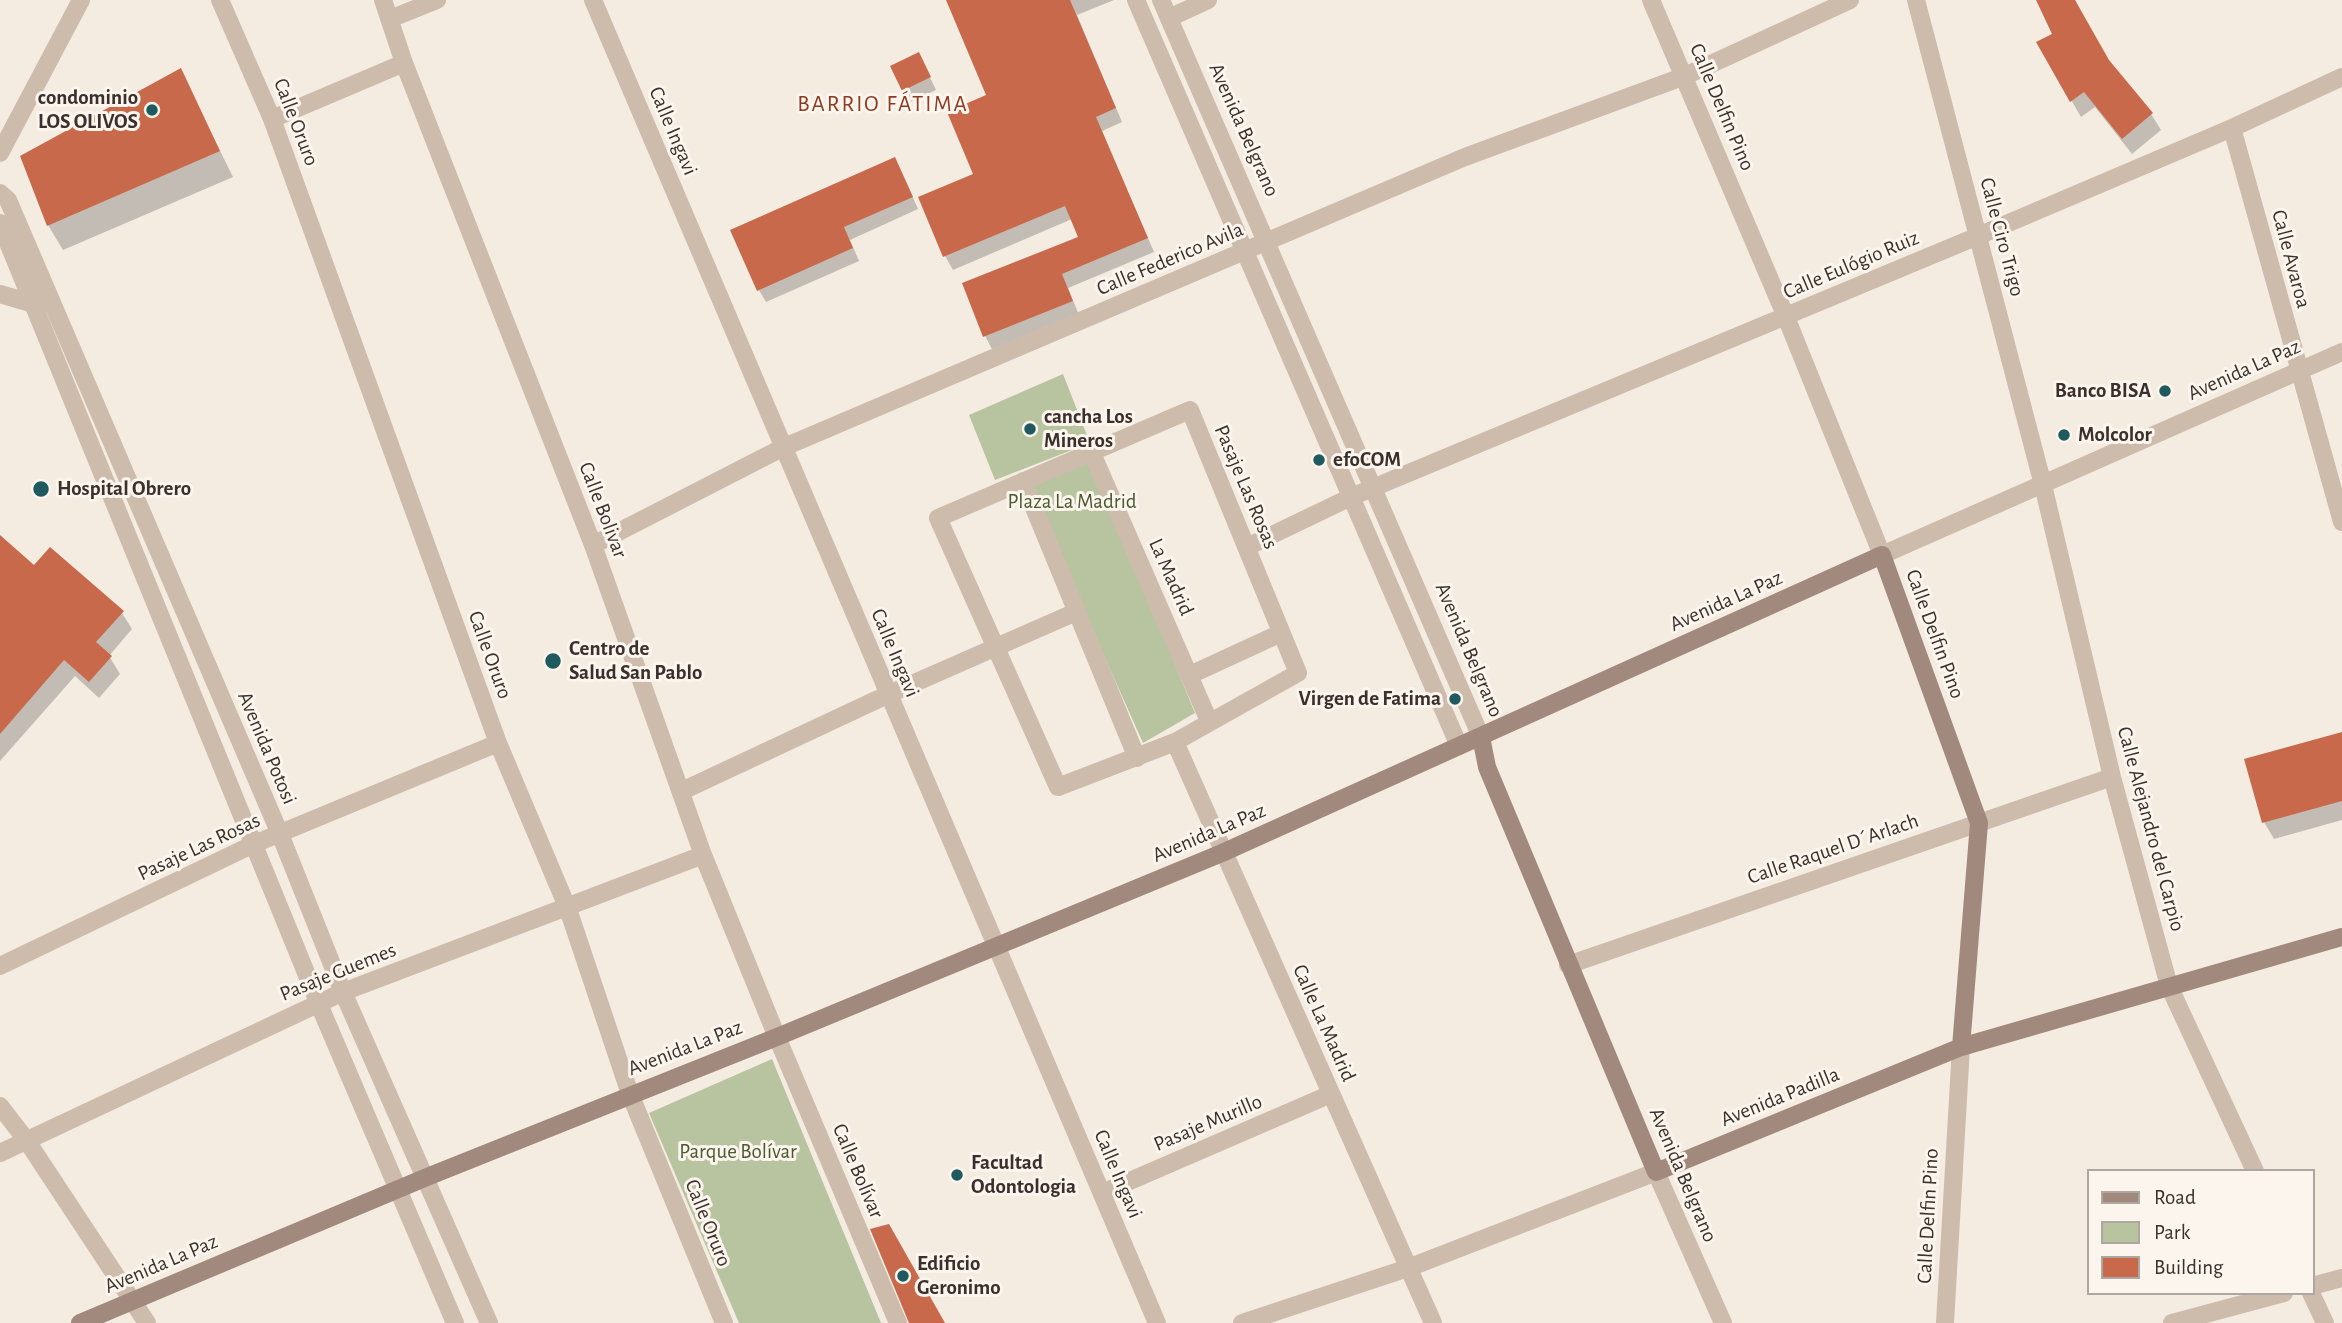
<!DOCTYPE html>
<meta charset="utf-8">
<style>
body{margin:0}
#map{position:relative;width:2342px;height:1323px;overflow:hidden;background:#f4ebe1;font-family:"Alegreya Sans",sans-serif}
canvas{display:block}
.legend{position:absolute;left:2087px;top:1169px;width:228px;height:126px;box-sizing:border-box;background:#fbf5ee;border:2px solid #aea6a0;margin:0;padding:9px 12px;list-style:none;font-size:21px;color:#3b302b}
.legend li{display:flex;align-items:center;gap:14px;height:35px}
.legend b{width:35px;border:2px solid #aea6a0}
</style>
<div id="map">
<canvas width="2342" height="1323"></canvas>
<ul class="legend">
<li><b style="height:9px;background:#a18a7d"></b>Road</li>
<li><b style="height:19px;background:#b8c4a0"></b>Park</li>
<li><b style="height:19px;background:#c8694b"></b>Building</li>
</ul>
</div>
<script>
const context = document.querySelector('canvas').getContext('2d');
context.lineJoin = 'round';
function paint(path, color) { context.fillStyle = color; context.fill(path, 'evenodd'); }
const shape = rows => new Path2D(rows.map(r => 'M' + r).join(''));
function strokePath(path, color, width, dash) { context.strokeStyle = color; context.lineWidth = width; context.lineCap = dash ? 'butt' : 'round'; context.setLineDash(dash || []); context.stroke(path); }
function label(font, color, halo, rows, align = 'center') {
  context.font = font + ' "Alegreya Sans",sans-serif'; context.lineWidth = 6; context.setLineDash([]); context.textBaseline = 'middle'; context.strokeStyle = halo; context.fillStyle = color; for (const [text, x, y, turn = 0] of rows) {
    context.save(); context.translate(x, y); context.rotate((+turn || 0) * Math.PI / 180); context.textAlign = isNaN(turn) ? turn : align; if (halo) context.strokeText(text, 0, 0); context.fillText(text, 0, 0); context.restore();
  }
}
paint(shape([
 [1063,374,1090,443,995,480,969,415],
 [1089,456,1195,713,1143,743,1027,483],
 [772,1059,881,1323,739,1323,649,1113]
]), '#b8c4a0');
paint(shape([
 [948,0,1114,0,1077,15,1122,122,1102,131,1154,252,1068,288,1079,315,992,349,985,336,1080,238,1072,219,953,270,945,256,920,198,976,175,988,96],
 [2037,0,2075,0,2107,61,2151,114,2161,130,2132,154,2095,107,2081,117,2038,43,2054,35],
 [925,67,936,90,910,102,903,90],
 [180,70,233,177,63,250,48,225],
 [901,171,918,209,850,240,859,261,766,302,759,290],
 [0,537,34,567,122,613,132,629,109,656,120,674,99,698,75,676,0,761],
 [2342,733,2342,820,2274,839,2264,822]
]), '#0003');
paint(shape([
 [946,0,1070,0,1116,108,1096,117,1148,238,1062,274,1073,301,983,337,962,283,1078,237,1065,206,943,257,918,197,973,174,947,112,986,95],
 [2036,0,2075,0,2109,60,2153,113,2122,139,2084,92,2070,102,2036,42,2052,34],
 [919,52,931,77,902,91,890,66],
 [181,68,220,151,47,226,20,156],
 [895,157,913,197,844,227,853,248,757,291,730,230],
 [0,535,34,565,50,547,124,611,96,642,112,656,89,682,64,660,0,734],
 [2342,732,2342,801,2262,823,2244,759],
 [889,1224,945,1323,909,1323,870,1229]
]), '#c8694b');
strokePath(shape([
 [220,0,272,119,498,743,568,909,630,1094,724,1323],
 [383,0,404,63,593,545,703,855,777,1037],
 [593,0,1157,1323],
 [1651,0,1786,317,1882,555,2342,352],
 [1916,0,2043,485,2112,777,2169,986,2255,1171],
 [1169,18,1208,0],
 [390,19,437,0],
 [272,119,404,63],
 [2232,128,2342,522],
 [1190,410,1298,673,1175,742,1058,787,938,518,1190,410],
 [1091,451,1209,721],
 [1023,481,1137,758],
 [593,545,782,448,1465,157,1685,76,1850,0],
 [1247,547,1351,497,1978,236,2232,128,2342,77],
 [1190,675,1281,633],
 [1175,742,1433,1323],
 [682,791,887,695,1076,612],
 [1568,965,2112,777],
 [0,966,254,844,498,743],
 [0,1106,27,1141,147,1323],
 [0,1153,343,992,703,855],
 [1102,1193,1331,1094],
 [2312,1286,2342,1278],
 [2311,1293,2325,1323],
 [1242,1323,1408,1268,1656,1172],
 [1945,1323,1961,1047],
 [2172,1323,2284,1293]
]), '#cdbbac', 18);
strokePath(shape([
 [1136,0,1459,746],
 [1161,0,1481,737],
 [0,153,81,0],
 [0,193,8,200,280,834,343,992,489,1323],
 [0,223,318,1002,455,1323],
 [0,294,34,304,40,301],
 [777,1037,898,1323],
 [1656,1172,1723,1323]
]), '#cdbbac', 18);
strokePath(shape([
 [1481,737,1487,767,1656,1172,1961,1047,2342,937],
 [80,1323,427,1177,777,1037,1222,853,1882,555,1979,823,1961,1047]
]), '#a18a7d', 18);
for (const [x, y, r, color] of [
 [152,110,7,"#1f5a5e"],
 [2165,391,7,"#1f5a5e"],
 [1030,429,7,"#1f5a5e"],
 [2064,435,7,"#1f5a5e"],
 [1319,460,7,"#1f5a5e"],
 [41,489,9,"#1f5a5e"],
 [553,661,9,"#1f5a5e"],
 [1455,699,7,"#1f5a5e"],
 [957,1175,7,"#1f5a5e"],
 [903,1276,7,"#1f5a5e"]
]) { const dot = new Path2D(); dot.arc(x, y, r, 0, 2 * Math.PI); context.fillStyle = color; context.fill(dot); strokePath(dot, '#fbf5ee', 2.5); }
label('bold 21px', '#3b302b', '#fbf5ee', [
 ["condominio",138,98,"right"],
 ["LOS OLIVOS",138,122,"right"],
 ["Banco BISA",2151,391,"right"],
 ["cancha Los",1044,417],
 ["Mineros",1044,441],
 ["Molcolor",2078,435],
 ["efoCOM",1333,460],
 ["Hospital Obrero",57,489],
 ["Centro de",569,649],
 ["Salud San Pablo",569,673],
 ["Virgen de Fatima",1441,699,"right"],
 ["Facultad",971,1163],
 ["Odontologia",971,1187],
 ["Edificio",917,1264],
 ["Geronimo",917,1288]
], 'left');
label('21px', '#3b302b', '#fbf5ee', [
 ["Calle Delfin Pino",1722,107,67],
 ["Calle Oruro",296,122,69],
 ["Avenida Belgrano",1244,130,66],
 ["Calle Ingavi",673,131,67],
 ["Calle Ciro Trigo",2002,237,75],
 ["Calle Federico Avila",1170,259,-23],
 ["Calle Avaroa",2291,259,75],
 ["Calle Eulógio Ruiz",1851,265,-23],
 ["Avenida La Paz",2244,370,-24],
 ["Pasaje Las Rosas",1246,487,67],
 ["Calle Bolivar",603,510,69],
 ["La Madrid",1171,577,66],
 ["Avenida La Paz",1726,601,-24],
 ["Calle Delfin Pino",1935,634,70],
 ["Avenida Belgrano",1469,650,67],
 ["Calle Ingavi",895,653,67],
 ["Calle Oruro",490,655,70],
 ["Avenida Potosi",267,748,67],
 ["Calle Alejandro del Carpio",2151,829,75],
 ["Avenida La Paz",1209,833,-23],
 ["Pasaje Las Rosas",199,847,-25],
 ["Calle Raquel D´Arlach",1833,849,-19],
 ["Pasaje Guemes",338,972,-22],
 ["Calle La Madrid",1324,1023,66],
 ["Avenida La Paz",685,1048,-21],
 ["Avenida Padilla",1780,1097,-22],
 ["Pasaje Murillo",1208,1123,-23],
 ["Calle Bolívar",858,1171,67],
 ["Calle Ingavi",1118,1174,67],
 ["Avenida Belgrano",1683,1175,67],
 ["Calle Delfin Pino",1928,1216,-87],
 ["Calle Oruro",708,1223,68],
 ["Avenida La Paz",161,1264,-23]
]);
label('21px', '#4a5a2e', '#fbf5ee', [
 ["Plaza La Madrid",1072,502],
 ["Parque Bolívar",738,1152]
]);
context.letterSpacing = '2px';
label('23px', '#8c3b22', '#fbf5ee', [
 ["BARRIO FÁTIMA",883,104]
]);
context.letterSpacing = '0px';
</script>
